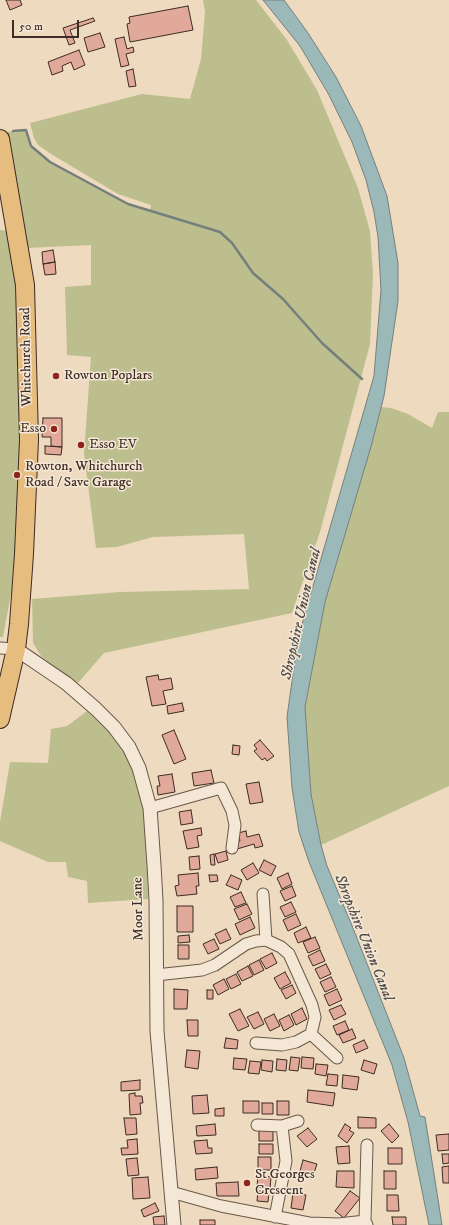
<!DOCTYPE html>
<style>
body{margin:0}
#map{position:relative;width:449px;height:1225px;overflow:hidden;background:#eedabe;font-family:"IM FELL DW Pica",serif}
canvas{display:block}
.scale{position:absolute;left:12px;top:20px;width:67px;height:18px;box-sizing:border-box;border:2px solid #3d2b24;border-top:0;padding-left:5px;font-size:12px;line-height:14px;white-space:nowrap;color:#3d2b24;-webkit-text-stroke:3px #f4e7d5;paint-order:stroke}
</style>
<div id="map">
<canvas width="449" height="1225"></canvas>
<div class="scale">50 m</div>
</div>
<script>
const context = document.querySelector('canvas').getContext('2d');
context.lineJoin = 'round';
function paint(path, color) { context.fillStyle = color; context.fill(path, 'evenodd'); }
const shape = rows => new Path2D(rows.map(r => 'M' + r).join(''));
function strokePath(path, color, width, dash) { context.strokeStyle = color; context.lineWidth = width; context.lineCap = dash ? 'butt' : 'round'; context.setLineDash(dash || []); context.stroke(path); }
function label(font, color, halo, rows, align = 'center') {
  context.font = font + ' "IM FELL DW Pica",serif'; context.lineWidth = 3; context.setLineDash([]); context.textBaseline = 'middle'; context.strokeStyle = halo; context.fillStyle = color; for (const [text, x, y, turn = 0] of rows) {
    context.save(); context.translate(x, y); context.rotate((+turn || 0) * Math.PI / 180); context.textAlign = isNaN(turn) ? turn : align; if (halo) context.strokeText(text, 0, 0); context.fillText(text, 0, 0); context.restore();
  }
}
paint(shape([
 [203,0,256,0,287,40,317,90,358,188,370,231,373,274,370,344,320,532,292,613,104,653,77,684,41,656,33,643,32,599,120,592,249,589,244,534,153,537,117,547,96,548,84,453,91,357,67,355,65,287,91,285,91,245,26,248,6,132,26,130,31,146,50,162,128,204,150,211,151,205,118,194,51,154,38,145,34,138,30,123,142,94,190,99,201,59,205,12],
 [0,230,10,231,17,281,21,444,18,556,3,637,0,637],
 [381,407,391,408,408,414,432,428,438,412,449,412,449,786,321,845,311,794,305,707,325,602],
 [87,711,123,745,137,781,143,807,147,839,148,899,88,903,87,881,68,877,66,862,48,862,0,841,0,822,10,762,48,763,51,729,67,726]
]), '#bdbe8e');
const water = shape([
 [263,0,284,0,308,33,336,77,361,126,387,196,398,263,398,301,384,396,372,443,325,602,305,707,311,794,321,845,327,866,353,928,404,1058,420,1116,425,1117,442,1225,429,1225,408,1122,392,1065,309,862,299,832,292,788,287,717,298,638,374,376,381,290,378,237,374,212,366,180,352,142,329,95,300,46,263,0]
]);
paint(water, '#9bb9b9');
strokePath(water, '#75807d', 1);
strokePath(shape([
 [13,131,26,130,31,146,50,162,128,204,220,232,232,243,253,273,283,299,322,343,362,379]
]), '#75807d', 2.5);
const building = shape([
 [6,0,20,0,22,5,10,10,6,0],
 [188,6,193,30,130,42,127,24,130,23,129,17,188,6],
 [93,18,95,21,70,30,75,43,69,45,63,28,93,18],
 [100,33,105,47,88,52,84,38,100,33],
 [124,37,127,49,133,47,134,52,126,54,129,65,121,67,115,39,124,37],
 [79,50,85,65,74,70,71,62,62,66,63,71,52,75,48,62,79,50],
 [133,69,136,86,129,87,126,71,133,69],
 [53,250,55,262,43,264,42,252,53,250],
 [55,262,56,274,45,275,43,264,55,262],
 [43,418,62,418,62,447,51,446,51,437,42,437,43,418],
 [45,446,62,447,61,455,45,454,45,446],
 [158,675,159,680,171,678,173,689,163,691,166,704,152,706,146,677,158,675],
 [182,703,184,711,168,714,167,706,182,703],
 [174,730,186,759,174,764,162,735,174,730],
 [260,740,274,756,267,761,265,758,262,760,254,751,257,749,254,745,260,740],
 [233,745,240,746,239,755,232,754,233,745],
 [211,770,214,783,194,786,192,773,211,770],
 [172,774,175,792,158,795,157,786,160,786,158,776,172,774],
 [259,782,263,802,250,804,246,784,259,782],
 [191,810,193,823,181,825,179,812,191,810],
 [201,828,202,835,197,836,199,847,187,849,183,831,201,828],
 [246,831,247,837,259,834,263,846,255,848,254,844,237,849,235,842,240,841,238,833,246,831],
 [226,851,228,860,218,863,215,854,226,851],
 [214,854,215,865,211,865,210,855,214,854],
 [199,856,200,869,190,870,189,857,199,856],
 [264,860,276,866,271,876,259,870,264,860],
 [253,863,259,873,247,880,241,870,253,863],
 [198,873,199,886,196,886,197,894,177,896,175,886,179,885,178,875,198,873],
 [288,873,292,884,282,889,277,878,288,873],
 [209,875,217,875,218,881,210,882,209,875],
 [231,875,242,880,238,890,226,885,231,875],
 [292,886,296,896,285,901,280,891,292,886],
 [241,892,246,903,235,907,230,897,241,892],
 [291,902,296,912,285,917,280,907,291,902],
 [247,904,252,914,239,920,234,909,247,904],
 [177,906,193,906,193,932,177,932,177,906],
 [296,914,301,925,288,931,283,920,296,914],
 [250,917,255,928,240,935,235,924,250,917],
 [306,927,311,938,298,943,294,933,306,927],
 [226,929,231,939,220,944,215,934,226,929],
 [189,935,190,942,178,943,178,936,189,935],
 [315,937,320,948,308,953,303,942,315,937],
 [214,939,219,949,208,954,203,944,214,939],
 [178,945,189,945,189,959,178,959,178,945],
 [320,950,325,961,313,966,308,956,320,950],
 [272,953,277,963,266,969,260,959,272,953],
 [259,960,264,970,254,975,249,965,259,960],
 [326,964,331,974,320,979,315,969,326,964],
 [248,966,253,976,242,981,237,972,248,966],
 [285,972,291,983,280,989,274,978,285,972],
 [236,974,241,984,231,989,226,979,236,974],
 [331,977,336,987,325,992,320,982,331,977],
 [224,979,229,989,218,995,213,985,224,979],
 [292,985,296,993,286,999,281,990,292,985],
 [174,989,188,990,187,1009,174,1009,174,989],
 [337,989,342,1000,329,1006,324,995,337,989],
 [207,990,213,990,213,999,207,999,207,990],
 [341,1005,346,1014,334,1020,329,1010,341,1005],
 [302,1008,307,1019,296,1025,291,1014,302,1008],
 [240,1009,249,1026,238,1031,229,1014,240,1009],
 [258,1012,264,1024,254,1029,247,1017,258,1012],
 [274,1014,280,1026,270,1031,264,1019,274,1014],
 [289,1015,294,1025,284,1031,279,1020,289,1015],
 [187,1020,198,1020,198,1036,188,1036,187,1020],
 [345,1021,349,1030,337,1035,333,1026,345,1021],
 [352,1029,356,1038,343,1043,339,1035,352,1029],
 [226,1038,238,1040,237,1049,224,1048,226,1038],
 [364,1040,368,1048,356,1053,353,1045,364,1040],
 [187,1050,200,1051,198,1069,185,1067,187,1050],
 [291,1057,300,1058,298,1071,289,1070,291,1057],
 [302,1057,314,1058,313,1069,301,1068,302,1057],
 [234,1058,247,1059,245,1070,233,1069,234,1058],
 [277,1059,287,1060,286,1071,276,1070,277,1059],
 [262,1060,273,1061,272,1072,261,1070,262,1060],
 [364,1060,377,1064,374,1074,361,1070,364,1060],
 [250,1061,261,1062,259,1074,248,1073,250,1061],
 [316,1064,328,1065,326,1076,315,1074,316,1064],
 [328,1074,338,1075,337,1086,326,1085,328,1074],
 [343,1075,359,1077,357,1090,342,1088,343,1075],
 [140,1080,140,1090,121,1091,121,1082,140,1080],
 [308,1090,335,1093,333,1106,307,1102,308,1090],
 [135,1093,135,1096,142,1096,143,1103,140,1103,141,1114,130,1115,129,1094,135,1093],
 [207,1095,209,1113,193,1114,192,1096,207,1095],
 [243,1101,259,1101,259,1113,243,1113,243,1101],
 [277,1101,289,1101,289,1115,277,1115,277,1101],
 [262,1103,273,1103,273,1114,262,1114,262,1103],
 [224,1108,224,1116,215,1116,215,1109,224,1108],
 [358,1117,376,1118,376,1128,358,1128,358,1117],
 [124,1118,136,1118,137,1134,126,1135,124,1118],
 [215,1124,216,1135,197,1136,196,1126,215,1124],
 [345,1124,351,1128,349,1130,354,1133,347,1143,338,1136,345,1124],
 [389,1124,399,1136,392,1143,381,1131,389,1124],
 [308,1128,317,1139,307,1147,297,1136,308,1128],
 [259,1129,273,1129,273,1141,259,1141,259,1129],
 [449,1134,449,1150,438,1151,436,1135,449,1134],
 [137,1139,138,1154,122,1155,121,1148,128,1148,127,1140,137,1139],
 [207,1140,208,1148,212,1148,212,1153,196,1154,194,1141,207,1140],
 [259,1144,273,1144,273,1154,259,1154,259,1144],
 [349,1146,350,1163,338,1164,336,1147,349,1146],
 [388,1148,402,1148,402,1164,388,1164,388,1148],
 [442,1154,449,1154,449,1163,443,1164,442,1154],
 [258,1157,271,1157,271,1170,258,1170,258,1157],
 [137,1158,139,1175,128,1176,126,1159,137,1158],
 [303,1160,317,1164,312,1179,299,1175,303,1160],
 [449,1166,449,1183,443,1183,442,1167,449,1166],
 [217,1167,218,1178,196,1180,195,1169,217,1167],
 [337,1171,354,1171,354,1188,336,1187,337,1171],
 [384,1171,396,1171,396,1189,384,1189,384,1171],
 [258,1175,271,1177,270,1189,257,1187,258,1175],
 [148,1177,150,1198,133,1199,132,1178,148,1177],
 [238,1182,239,1196,217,1196,216,1183,238,1182],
 [258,1191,269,1192,268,1202,257,1201,258,1191],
 [350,1191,360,1198,344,1218,335,1211,350,1191],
 [293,1193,306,1195,303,1210,291,1208,293,1193],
 [387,1195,398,1195,399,1211,387,1211,387,1195],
 [155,1203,159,1211,144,1217,141,1210,155,1203],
 [164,1216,165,1225,154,1225,153,1217,164,1216],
 [392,1217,406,1217,406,1225,393,1225,392,1217],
 [200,1220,215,1220,215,1225,200,1225,200,1220]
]);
paint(building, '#e0a999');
strokePath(building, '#3d2b24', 1);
const minor = shape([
 [0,648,16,649],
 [150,808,221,788,232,811,235,825,232,848],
 [263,894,266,940],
 [156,975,202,970,215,965,246,944,256,941,266,940,281,947,289,954,312,1005,315,1017,311,1034,337,1058],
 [256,1043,282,1045,296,1042,311,1034],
 [257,1125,282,1126,298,1121],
 [171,1192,221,1206,309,1223,339,1224,365,1221,367,1225],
 [275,1217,286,1161,282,1126],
 [365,1221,367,1145]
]);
const tertiary = shape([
 [16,649,66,683,96,709,114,727,129,747,139,768,150,808,154,865,156,900,157,1031,174,1225]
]);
const trunk = shape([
 [0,139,25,285,29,440,24,554,19,624,16,649,0,719]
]);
strokePath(minor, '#69574a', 13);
strokePath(tertiary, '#69574a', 15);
strokePath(trunk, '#3d2b24', 20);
strokePath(minor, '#f4e7d5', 11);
strokePath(tertiary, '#f4e7d5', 13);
strokePath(trunk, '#e7bd7f', 18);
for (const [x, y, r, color] of [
 [56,376,4,"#8f2418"],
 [54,429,4,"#8f2418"],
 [81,445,4,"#8f2418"],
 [17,475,4,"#8f2418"],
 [247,1183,4,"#8f2418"]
]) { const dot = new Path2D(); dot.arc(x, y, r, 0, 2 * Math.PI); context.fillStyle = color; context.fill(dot); strokePath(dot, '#f4e7d5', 1.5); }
label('14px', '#3d2b24', '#f4e7d5', [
 ["Whitchurch Road",27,357,-91],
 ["Moor Lane",139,909,-91]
]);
label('14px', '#3d2b24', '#f4e7d5', [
 ["Rowton Poplars",64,376],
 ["Esso",46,429,"right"],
 ["Esso EV",89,445],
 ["Rowton, Whitchurch",25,467],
 ["Road / Save Garage",25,483],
 ["St Georges",255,1175],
 ["Crescent",255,1191]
], 'left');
label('italic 15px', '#544e49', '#f4e7d5', [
 ["Shropshire Union Canal",302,614,-77],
 ["Shropshire Union Canal",363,938,68]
]);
</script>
